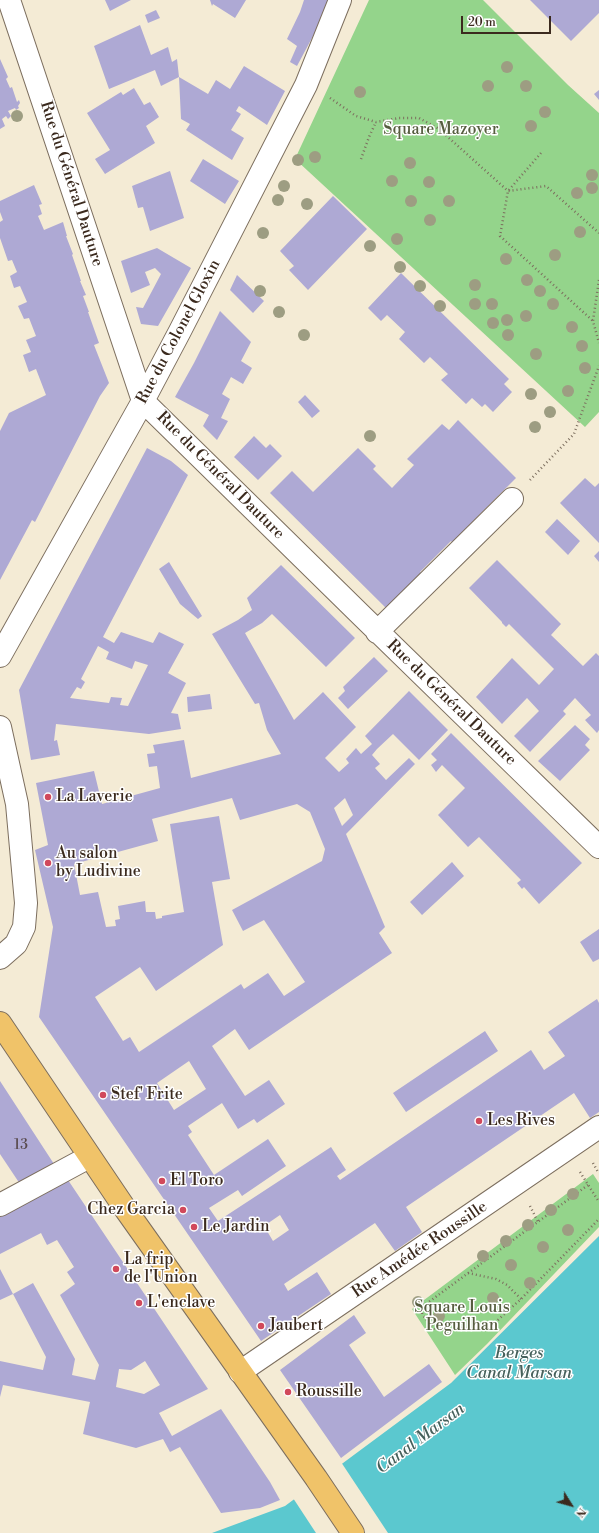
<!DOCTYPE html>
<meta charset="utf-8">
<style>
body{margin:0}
#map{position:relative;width:599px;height:1533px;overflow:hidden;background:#f4ebd5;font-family:"Libre Bodoni",serif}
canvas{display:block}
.north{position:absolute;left:551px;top:1485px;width:40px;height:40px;-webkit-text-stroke:3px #fff;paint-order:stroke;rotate:127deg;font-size:11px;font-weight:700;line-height:16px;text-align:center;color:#3b2a1e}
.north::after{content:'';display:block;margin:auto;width:14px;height:18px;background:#3b2a1e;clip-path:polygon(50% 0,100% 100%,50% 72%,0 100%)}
.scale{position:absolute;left:461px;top:16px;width:90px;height:18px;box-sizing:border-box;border:2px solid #3b2a1e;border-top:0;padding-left:5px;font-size:12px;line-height:14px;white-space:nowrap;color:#3b2a1e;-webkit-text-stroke:3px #fff;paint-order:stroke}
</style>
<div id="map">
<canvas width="599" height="1533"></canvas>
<div class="north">N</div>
<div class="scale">20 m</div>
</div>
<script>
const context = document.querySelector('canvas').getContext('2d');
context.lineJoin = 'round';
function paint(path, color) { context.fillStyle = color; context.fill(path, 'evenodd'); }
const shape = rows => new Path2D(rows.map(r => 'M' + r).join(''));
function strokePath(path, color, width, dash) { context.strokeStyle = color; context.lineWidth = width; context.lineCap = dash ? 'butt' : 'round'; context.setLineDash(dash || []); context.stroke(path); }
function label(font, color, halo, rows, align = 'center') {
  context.font = font + ' "Libre Bodoni",serif'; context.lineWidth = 3; context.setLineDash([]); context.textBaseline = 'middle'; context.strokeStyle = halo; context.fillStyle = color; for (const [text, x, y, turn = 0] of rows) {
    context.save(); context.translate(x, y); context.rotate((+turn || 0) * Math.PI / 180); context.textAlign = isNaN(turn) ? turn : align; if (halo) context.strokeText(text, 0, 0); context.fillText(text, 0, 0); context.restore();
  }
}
paint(shape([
 [369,0,483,0,568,85,599,113,599,412,585,427,295,159],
 [593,1174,599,1183,599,1227,487,1344,455,1375,412,1309]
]), '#94d48b');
paint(shape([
 [599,1236,599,1533,212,1533,285,1506,451,1383]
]), '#5bc8cf');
paint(shape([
 [341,1462,388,1533,316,1533,293,1498]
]), '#f4ebd5');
paint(shape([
 [105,0,131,0,110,11],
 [210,0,246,0,235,18,213,4,212,6],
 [304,0,328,0,320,23,297,66,290,62,297,46,287,39,300,12],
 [530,0,599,0,599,13,571,41],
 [156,10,160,18,148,23,145,15],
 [140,25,151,55,168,47,172,62,177,59,179,77,208,94,216,80,230,89,244,66,285,91,267,125,239,106,236,111,241,114,231,130,244,138,232,160,186,130,190,124,181,119,179,77,161,86,155,70,109,89,94,46],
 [0,59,8,77,6,79,10,88,12,87,17,102,19,100,20,103,18,106,19,108,16,110,15,108,8,111,11,116,8,119,6,116,2,119,5,126,0,129],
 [134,88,144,105,150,102,159,117,146,126,155,143,105,174,95,159,110,150,87,113,121,92,123,95],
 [599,90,599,100,594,94],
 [203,159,239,181,225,204,190,181],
 [170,171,184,218,150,231,143,207,138,208,132,186],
 [34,185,42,204,39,205,42,214,38,216,44,230,63,222,67,236,66,236,73,254,72,255,81,281,80,281,86,295,83,296,89,312,88,312,99,343,94,345,109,383,100,396,35,522,32,520,0,580,0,431,9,413,46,395,36,369,29,372,23,355,31,352,26,340,36,336,29,318,24,319,18,306,27,302,20,286,14,288,10,276,17,272,12,260,8,261,0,238,0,222,3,220,0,212,0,201],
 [333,196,367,229,308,290,289,270,294,266,280,251],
 [157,248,191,268,158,326,141,324,136,307,143,308,161,274,155,268,145,272,150,285,131,293,121,261],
 [401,273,509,379,504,384,512,392,493,412,485,404,482,407,472,398,466,404,441,380,448,374,430,357,424,363,399,339,405,332,387,315,381,321,368,308],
 [237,275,264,301,253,313,230,290],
 [220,311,251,342,241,361,252,368,243,384,231,377,222,394,230,399,221,418,228,421,217,440,203,426,209,415,175,397,194,363],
 [305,395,320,411,312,418,298,402],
 [458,420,516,478,452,542,451,541,420,572,422,573,386,608,270,493,292,471,313,492,358,448,376,466,373,469,392,488,414,465,407,459,442,424,449,430],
 [254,436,266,448,270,444,282,456,258,480,234,457],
 [147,448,171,461,188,475,103,637,114,643,121,632,153,643,159,632,184,644,168,673,186,683,171,713,178,714,181,729,149,734,56,724,54,741,57,740,60,755,31,760,19,690],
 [98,646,109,652,106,659,132,669,135,661,148,665,128,706,120,705,122,698,111,697,109,703,70,698,77,687,81,689,85,682,81,679],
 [585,478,595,487,599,483,599,543,560,503],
 [557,519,580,541,568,555,545,532],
 [599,551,599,562,594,556],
 [497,560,561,624,551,635,583,666,596,653,599,656,599,730,597,733,585,720,591,715,575,698,563,711,566,714,530,752,514,736,539,711,527,698,502,724,476,697,512,658,539,685,554,669,509,624,506,627,502,623,502,622,469,588],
 [169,562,202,616,198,619,180,604,159,569],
 [281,565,355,638,326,667,272,614,262,623,245,633,294,720,323,692,356,727,325,758,339,772,349,763,346,759,356,748,361,754,372,744,365,736,409,691,448,730,419,760,393,734,377,749,372,755,380,764,375,768,386,780,409,758,415,764,346,834,385,927,379,933,392,953,249,1050,235,1029,212,1046,245,1096,269,1080,285,1104,257,1123,254,1119,238,1129,222,1103,188,1126,192,1132,188,1135,214,1175,268,1139,286,1166,242,1196,238,1190,209,1208,218,1221,331,1147,346,1170,337,1176,340,1180,531,1050,544,1070,565,1056,548,1032,597,999,599,1003,599,1112,590,1118,574,1093,406,1207,422,1232,395,1251,375,1223,284,1284,288,1291,317,1272,331,1294,261,1341,39,1017,53,927,35,850,48,845,36,783,94,771,102,804,160,788,157,766,149,767,147,754,155,753,153,745,184,740,191,778,281,754,267,730,259,703,255,704,212,634,238,620,252,610,247,598],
 [232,798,240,820,297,804,310,812,325,849,322,861,232,910,243,931,264,920,305,982,284,996,268,973,244,989,241,984,139,1052,130,1037,123,1041,95,997,140,967,156,991,223,945,212,882,230,879,219,816,170,824,184,912,162,916,162,918,156,919,155,912,146,912,145,901,118,906,120,919,115,920,116,926,106,927,98,892,80,895,74,864,158,841,152,819],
 [345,798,353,815,342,826,334,808],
 [189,1061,206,1089,174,1110,157,1083],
 [280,1215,289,1230,273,1241,264,1226],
 [374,657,388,671,348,709,338,698,345,691,343,687],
 [210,694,212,709,188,712,187,697],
 [575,725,590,739,585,745,590,750,560,781,538,761],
 [451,733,582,863,539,904,524,887,522,889,517,883,521,880,479,837,468,847,438,815,465,788,442,765,436,772,431,765,437,760,431,754],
 [452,862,464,876,422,915,410,902],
 [599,929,599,959,593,962,580,942],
 [485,1031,498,1051,406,1112,393,1093],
 [0,1081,54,1164,20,1184,0,1154],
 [68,1180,208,1389,159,1413,172,1436,221,1409,270,1482,280,1500,260,1508,221,1513,180,1447,170,1452,163,1439,136,1448,83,1434,90,1402,3,1385,0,1397,0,1361,43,1370,46,1357,13,1294,33,1283,75,1359,72,1375,95,1380,99,1365,60,1295,75,1284,67,1272,74,1267,57,1240,47,1245,41,1233,0,1254,0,1217],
 [145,1361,160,1385,144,1394,116,1387,119,1369,131,1370],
 [0,1269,13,1294,0,1300],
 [354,1315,366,1333,349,1345,384,1397,429,1364,442,1382,341,1458,280,1370]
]), '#aea9d4');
const minor = shape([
 [9,0,143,401,363,617,599,847],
 [377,632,512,499],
 [0,656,143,401,180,331,306,85,340,0],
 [0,727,17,804,26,903,24,927,16,944,0,958],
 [0,1205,89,1157],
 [240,1372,599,1127]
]);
const major = shape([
 [0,1023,126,1210,316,1478,353,1533]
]);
strokePath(minor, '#7c6e5e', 24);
strokePath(major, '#7c6e5e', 24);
strokePath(shape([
 [330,98,356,116,376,122,399,118,419,118,439,129,508,191,546,186,599,233],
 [541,153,508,191,500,236,593,321],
 [361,159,369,137,376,122],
 [599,280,593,321,599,343],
 [530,480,574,434,599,366],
 [593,1163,598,1172,599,1171],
 [580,1172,599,1202],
 [588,1185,422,1307,422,1314,435,1330,463,1328,488,1329,521,1299,599,1219],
 [530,1206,538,1222],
 [468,1273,496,1279,507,1285,521,1299]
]), '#7c6e5e', 2.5, [1, 3]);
strokePath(minor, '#fff', 22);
strokePath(major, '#f0c369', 22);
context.fillStyle = '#9d9d82';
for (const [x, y] of [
 [507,67],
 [488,86],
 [526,86],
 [360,92],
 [545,112],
 [17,116],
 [531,126],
 [315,157],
 [298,160],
 [410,163],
 [592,175],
 [392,181],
 [429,182],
 [284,186],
 [592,188],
 [577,193],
 [278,200],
 [411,201],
 [449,201],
 [307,204],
 [430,220],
 [580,232],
 [263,233],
 [397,239],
 [370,246],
 [555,255],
 [506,259],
 [400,267],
 [527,280],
 [475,285],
 [420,286],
 [260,291],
 [540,291],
 [475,304],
 [492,304],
 [553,304],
 [440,306],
 [279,312],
 [526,316],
 [507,320],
 [493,323],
 [572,327],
 [304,335],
 [508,335],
 [582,346],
 [536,354],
 [585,368],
 [568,391],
 [531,394],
 [550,412],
 [535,427],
 [370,436],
 [573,1194],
 [551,1210],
 [528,1225],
 [568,1230],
 [506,1241],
 [543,1247],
 [483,1256],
 [511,1265],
 [530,1283],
 [493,1298],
 [418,1302],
 [439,1316]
]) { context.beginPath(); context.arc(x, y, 6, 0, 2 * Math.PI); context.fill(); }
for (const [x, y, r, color] of [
 [48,797,4,"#d1495b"],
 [48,863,4,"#d1495b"],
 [103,1095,4,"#d1495b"],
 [479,1121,4,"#d1495b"],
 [162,1181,4,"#d1495b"],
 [183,1210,4,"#d1495b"],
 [194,1227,4,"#d1495b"],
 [116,1269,4,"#d1495b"],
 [139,1303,4,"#d1495b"],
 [261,1326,4,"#d1495b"],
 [288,1392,4,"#d1495b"]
]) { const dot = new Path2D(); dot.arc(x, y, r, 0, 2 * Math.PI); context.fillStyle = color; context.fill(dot); strokePath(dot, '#fff', 1.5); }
label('14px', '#584a4c', null, [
 ["13",21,1146]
]);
label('16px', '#565d3f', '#fff', [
 ["Square Mazoyer",441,130],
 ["Square Louis",462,1308],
 ["Peguilhan",462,1326]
]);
label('16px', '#3b2a1e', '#fff', [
 ["Rue du Général Dauture",71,184,72],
 ["Rue du Colonel Gloxin",179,332,-62],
 ["Rue du Général Dauture",220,476,45],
 ["Rue du Général Dauture",451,703,44],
 ["Rue Amédée Roussille",420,1250,-34]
]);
label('16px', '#3b2a1e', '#fff', [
 ["La Laverie",56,797],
 ["Au salon",56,854],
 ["by Ludivine",56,872],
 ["Stef' Frite",111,1095],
 ["Les Rives",487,1121],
 ["El Toro",170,1181],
 ["Chez Garcia",175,1210,"right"],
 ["Le Jardin",202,1227],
 ["La frip",124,1260],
 ["de l'Union",124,1278],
 ["L'enclave",147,1303],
 ["Jaubert",269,1326],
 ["Roussille",296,1392]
], 'left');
label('italic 17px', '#46615c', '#fff', [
 ["Berges",519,1354],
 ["Canal Marsan",519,1374],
 ["Canal Marsan",421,1439,-37]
]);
</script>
